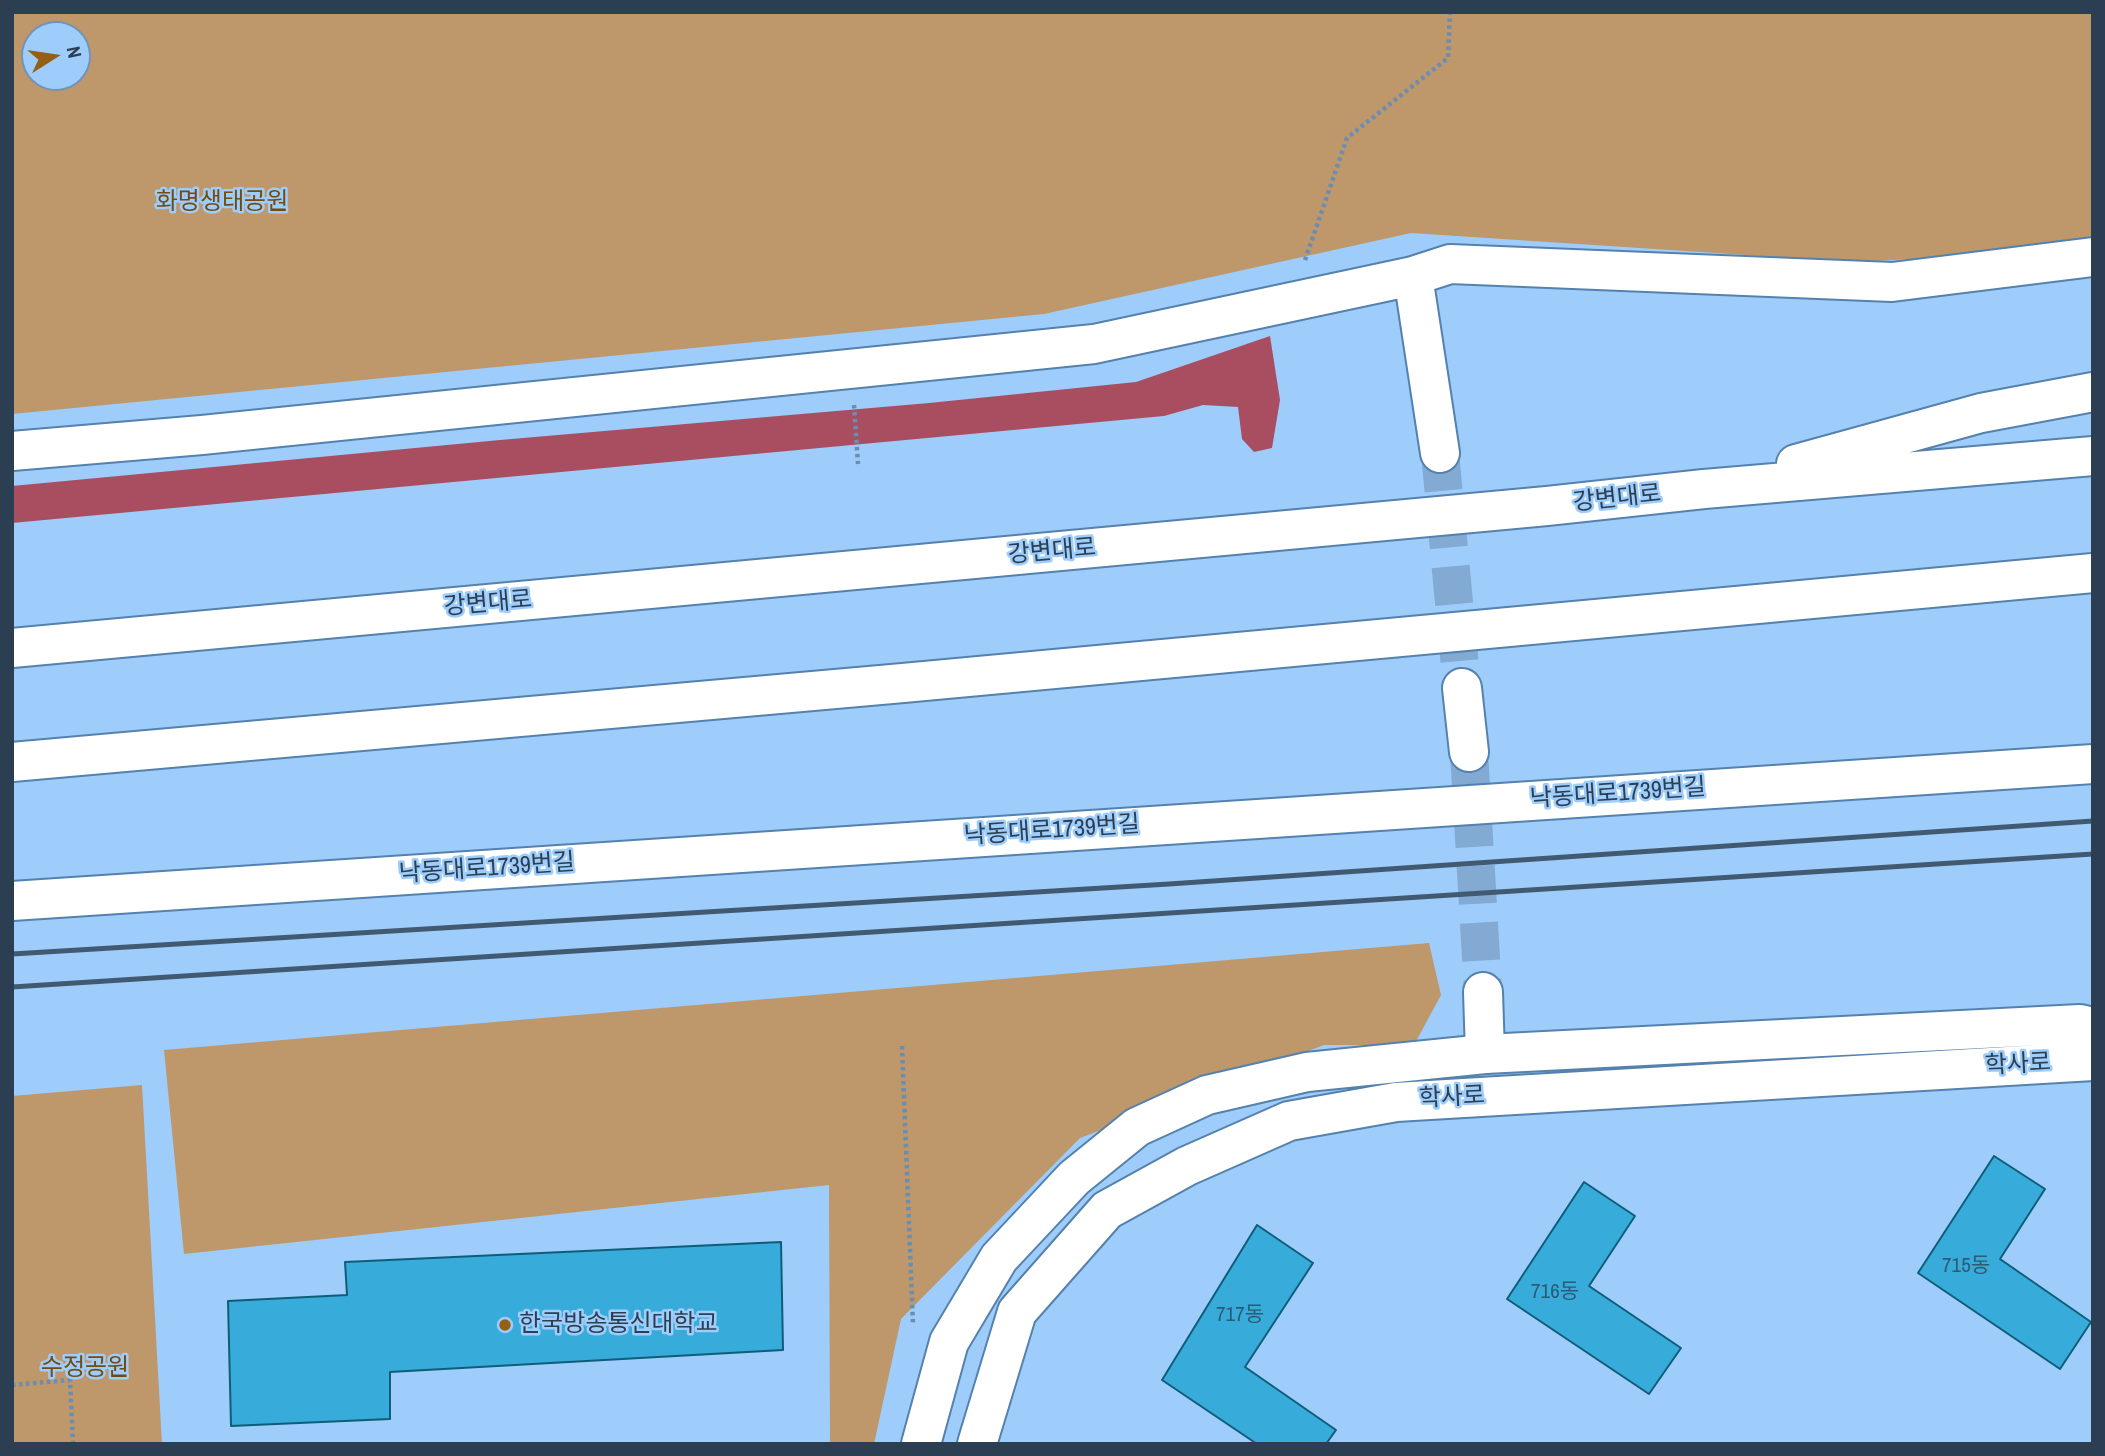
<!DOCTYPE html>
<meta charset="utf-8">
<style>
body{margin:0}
#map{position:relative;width:2105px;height:1456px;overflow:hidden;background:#9ecdfc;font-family:"Archivo Narrow",sans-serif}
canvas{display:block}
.frame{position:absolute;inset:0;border:14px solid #2c3f52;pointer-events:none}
.north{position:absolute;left:21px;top:21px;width:70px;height:70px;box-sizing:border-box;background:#9ecdfc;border:2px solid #7094b8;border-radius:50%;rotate:78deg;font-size:19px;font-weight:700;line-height:28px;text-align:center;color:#2c3f52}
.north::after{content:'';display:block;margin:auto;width:24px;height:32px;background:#956016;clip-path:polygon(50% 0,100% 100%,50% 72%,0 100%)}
</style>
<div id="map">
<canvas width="2105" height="1456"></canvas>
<div class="frame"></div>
<div class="north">N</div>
</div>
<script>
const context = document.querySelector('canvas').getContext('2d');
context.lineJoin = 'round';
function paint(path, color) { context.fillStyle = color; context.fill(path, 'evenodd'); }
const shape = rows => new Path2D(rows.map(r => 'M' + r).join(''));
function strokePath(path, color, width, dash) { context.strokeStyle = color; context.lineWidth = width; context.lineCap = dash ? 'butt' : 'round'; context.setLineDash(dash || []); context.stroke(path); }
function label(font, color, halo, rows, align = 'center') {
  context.font = font + ' "Archivo Narrow","Noto Sans KR",sans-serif'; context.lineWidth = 5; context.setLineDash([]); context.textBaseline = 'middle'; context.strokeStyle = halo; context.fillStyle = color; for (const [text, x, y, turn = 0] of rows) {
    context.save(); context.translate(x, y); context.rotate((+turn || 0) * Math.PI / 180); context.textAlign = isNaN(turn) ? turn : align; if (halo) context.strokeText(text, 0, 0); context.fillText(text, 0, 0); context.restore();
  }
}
paint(shape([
 [12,12,2093,12,2093,250,1853,262,1411,233,1044,314,12,414],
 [35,35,77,35,77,77,35,77],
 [1429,943,1441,995,1414,1045,1324,1045,1080,1138,901,1319,874,1444,830,1444,829,1185,184,1254,164,1050],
 [142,1085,162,1444,12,1444,12,1096]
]), '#be976b');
paint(shape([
 [1270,336,1280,400,1272,448,1254,452,1242,439,1238,407,1203,405,1164,416,12,523,12,486,500,440,929,403,1136,382]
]), '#a94e60');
const building = shape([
 [1994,1156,2045,1189,2000,1259,2091,1322,2060,1369,1918,1273,1994,1156],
 [1584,1182,1635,1216,1589,1286,1681,1348,1649,1394,1507,1299,1584,1182],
 [1257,1225,1313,1263,1245,1367,1336,1430,1326,1444,1257,1444,1162,1380,1257,1225],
 [781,1242,783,1350,390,1372,390,1419,231,1426,228,1301,347,1295,345,1262,781,1242]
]);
paint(building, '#37abd9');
strokePath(building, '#0f5d79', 2);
strokePath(shape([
 [1440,453,1462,688],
 [1469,752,1483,992]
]), '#82aad2', 38, [38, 19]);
const minor = shape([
 [1413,276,1440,453],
 [12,451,202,435,1094,344,1413,276,1450,264,1892,282,2093,257],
 [1462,688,1469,752],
 [12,901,2093,764],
 [1483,992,1485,1054]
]);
const major = shape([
 [921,1444,949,1342,999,1258,1074,1178,1137,1127,1207,1095,1307,1072,1485,1054,2080,1024,2093,1027],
 [977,1444,1017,1312,1107,1210,1187,1166,1289,1121,1396,1102,2093,1061]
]);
const highway = shape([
 [1796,464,1981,413,2093,392],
 [12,648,1547,506,1704,489,2093,456],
 [12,762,903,683,2093,573]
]);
strokePath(minor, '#5581ad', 42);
strokePath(major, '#5581ad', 42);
strokePath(highway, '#5581ad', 42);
strokePath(shape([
 [1305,260,1347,138,1448,58,1450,12],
 [854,405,858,464],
 [902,1046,913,1325],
 [12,1385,70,1380,73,1444]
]), '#6b8db0', 4.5, [3.5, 3.5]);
strokePath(minor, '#fff', 38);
strokePath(major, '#fff', 38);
strokePath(highway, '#fff', 38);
strokePath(shape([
 [12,954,1169,884,2093,821],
 [12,987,2093,854]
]), '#415a72', 5);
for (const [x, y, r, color] of [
 [505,1325,7,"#956016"]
]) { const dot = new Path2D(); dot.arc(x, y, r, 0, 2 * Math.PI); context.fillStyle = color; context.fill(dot); strokePath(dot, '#9ecdfc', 2.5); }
label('21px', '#2f5a74', null, [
 ["715동",1966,1266],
 ["716동",1555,1292],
 ["717동",1240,1315]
]);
label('24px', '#744a0e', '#9ecdfc', [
 ["화명생태공원",222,203],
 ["수정공원",85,1369]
]);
label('24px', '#2c3f52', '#9ecdfc', [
 ["강변대로",1617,499,-6],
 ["강변대로",1052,552,-5],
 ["강변대로",488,604,-5],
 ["낙동대로1739번길",1618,794,-4],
 ["낙동대로1739번길",1052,831,-4],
 ["낙동대로1739번길",487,869,-4],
 ["학사로",2018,1065,-3],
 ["학사로",1452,1098,-3]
]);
label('24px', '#2c3f52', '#9ecdfc', [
 ["한국방송통신대학교",519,1325]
], 'left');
</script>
